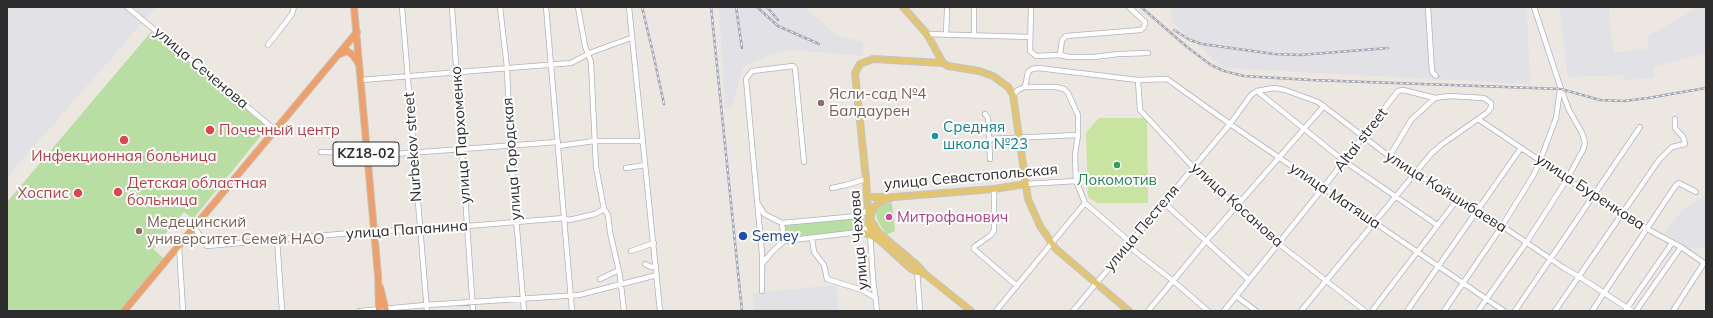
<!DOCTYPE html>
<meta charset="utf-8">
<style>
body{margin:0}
#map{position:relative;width:1713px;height:318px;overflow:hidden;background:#ede7e1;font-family:Mulish,sans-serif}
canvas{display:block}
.frame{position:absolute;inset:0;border:8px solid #2d2d2d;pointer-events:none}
</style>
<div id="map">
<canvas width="1713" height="318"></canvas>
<div class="frame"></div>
</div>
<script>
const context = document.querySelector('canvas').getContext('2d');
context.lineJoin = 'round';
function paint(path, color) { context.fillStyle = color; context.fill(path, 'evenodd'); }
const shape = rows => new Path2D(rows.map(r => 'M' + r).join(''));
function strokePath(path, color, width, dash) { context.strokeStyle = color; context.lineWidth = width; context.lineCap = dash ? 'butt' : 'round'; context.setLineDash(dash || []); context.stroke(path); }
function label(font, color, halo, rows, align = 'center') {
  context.font = font + ' Mulish,sans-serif'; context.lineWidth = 4; context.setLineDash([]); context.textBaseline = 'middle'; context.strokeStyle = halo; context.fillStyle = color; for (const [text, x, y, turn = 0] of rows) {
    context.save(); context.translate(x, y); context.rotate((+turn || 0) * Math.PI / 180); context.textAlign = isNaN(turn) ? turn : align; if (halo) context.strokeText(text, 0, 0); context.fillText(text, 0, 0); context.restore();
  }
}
paint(shape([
 [7,7,156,7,7,177],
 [719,7,805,7,836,35,863,42,862,56,793,50,768,55,743,68,732,106,725,108],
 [1171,7,1527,7,1530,84,1224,68,1172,22],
 [1559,7,1609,7,1610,27,1614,53,1649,48,1647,37,1698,7,1706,7,1706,53,1653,67,1655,78,1624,80,1623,75,1568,77],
 [1706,195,1706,247,1690,250,1664,233,1681,212],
 [837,285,838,311,754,311,752,293]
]), '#e2e1e6');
paint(shape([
 [151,32,268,127,193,219,184,212,153,249,166,260,122,311,7,311,7,202],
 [892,203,895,231,886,235,877,219,875,205],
 [859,217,864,218,865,227,861,230,787,237,785,234,784,226,788,223]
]), '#b9dea3');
paint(shape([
 [1099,118,1147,118,1148,203,1097,203,1088,197,1086,133]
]), '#c9e4a0');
const minor = shape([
 [127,7,274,129],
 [402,7,427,311],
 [452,7,473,311],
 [500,7,507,67,510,147,524,311],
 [546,7,572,311],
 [578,7,585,46,591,62,596,167,604,209,608,215,610,232,620,276,624,311],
 [629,7,660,311],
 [1031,7,1030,51,1036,56,1060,55,1069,57,1094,57,1118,54,1148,53],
 [1428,7,1432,72,1436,76],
 [927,34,1030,37],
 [946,35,947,10],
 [974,35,974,7],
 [268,45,292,14,294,7],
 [1060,55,1062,40,1066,36,1141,30,1144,27,1145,22,1129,7],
 [361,80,571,63,592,52,631,38],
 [1138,80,1140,110,1193,167,1279,244,1365,311],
 [1025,87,1028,72,1032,69,1038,68,1138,80,1167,79,1230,124,1504,311],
 [1257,91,1344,161,1437,225],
 [1013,95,1018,90,1025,87,1056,87,1064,89,1068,93,1078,115,1078,135,1075,155,1076,181,1085,203,1130,242],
 [985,114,988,118,990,159],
 [1478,119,1621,215,1681,247,1704,263,1673,311],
 [989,139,1078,135],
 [558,146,594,141,643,141],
 [321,152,366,153],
 [367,156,558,142],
 [626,168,645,165],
 [1026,184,1076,181],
 [832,188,846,185,866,179],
 [994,189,994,230,991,235,974,247,974,249,1017,286],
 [1163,202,1249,280],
 [759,205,764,214,782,223],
 [868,210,858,216,782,223,784,241,859,232,869,227,871,225],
 [194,227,207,246,373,231,419,230,516,222,564,218,569,220,595,214,604,209],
 [870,233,873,279,877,311],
 [812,238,814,252,824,265,827,279,862,290,876,298],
 [277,239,282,311],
 [1127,245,1172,280,1208,311],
 [179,246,183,311],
 [631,251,654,243],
 [645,264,651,267,656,266],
 [762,264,772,252,784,241],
 [917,269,920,311],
 [600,279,619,270],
 [762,291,762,254,746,79,752,71,793,66,795,68,804,162],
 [1236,296,1256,311],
 [360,311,426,305,579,295,657,275],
 [996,311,1085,203],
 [1073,311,1230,124,1251,95,1257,91,1274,88,1285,90,1318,102,1402,166,1416,173,1477,212,1502,226,1564,268,1578,276,1632,311],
 [1148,311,1206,241,1324,106],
 [1224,311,1323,188,1398,91,1403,90,1435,98],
 [1301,311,1431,154,1441,145,1488,112,1491,107,1491,103,1484,98,1450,96,1435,98,1411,120,1389,157],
 [1372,311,1457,200],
 [1407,311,1521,148],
 [1444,311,1502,226,1533,176,1540,161,1556,118,1560,90],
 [1478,311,1526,243,1567,179,1583,150,1585,143,1582,133,1569,110,1561,89,1534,7],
 [1515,311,1640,127],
 [1555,311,1659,160,1672,147,1685,144,1683,137,1675,128,1675,119],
 [1592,311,1676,185,1679,183,1696,192],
 [1625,311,1672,243],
 [1636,311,1681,247]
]);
const major = shape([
 [903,7,927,34,943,63,948,66,979,71,993,76,1008,87,1013,95,1014,102,1028,199,1040,226,1056,249,1129,311],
 [867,197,894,197,994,189,1026,184],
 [871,216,873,208,878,203,891,198],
 [869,217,879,233,916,264,925,274,971,311],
 [859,232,865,233,875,238],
 [925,274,917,272,910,268,875,236,869,227,866,179,855,73,860,64,873,59,943,63]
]);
const highway = shape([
 [354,7,378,275,379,311],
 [338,55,347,51,353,55,358,63],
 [380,287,386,311],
 [124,311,357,32]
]);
strokePath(minor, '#b1b3bc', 6);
strokePath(major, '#c4c4c4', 8);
strokePath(highway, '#c4c4c4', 8);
strokePath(minor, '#fff', 4.5);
strokePath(major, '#e4c56f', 5.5);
strokePath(highway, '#efa06a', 6);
const rail = shape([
 [642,7,653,53,664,104],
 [711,7,742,311],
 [736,7,742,48],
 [757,7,778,26,819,44],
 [767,7,778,20],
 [1141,7,1187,47,1211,65,1224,71,1244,76,1311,80,1561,89,1600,100,1624,101,1648,98,1706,88],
 [1174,30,1190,40,1202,44,1274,54,1300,55,1388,48]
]);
strokePath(rail, '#a4a7b5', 2.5);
strokePath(rail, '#fff', 1, [3]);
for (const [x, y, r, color] of [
 [821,103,4,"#8d6e63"],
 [210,130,5,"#e0444e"],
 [935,136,4,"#0f9aa8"],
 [124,140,5,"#e0444e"],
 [1117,165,4,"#2e9e5b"],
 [118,192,5,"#e0444e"],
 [78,193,5,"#e0444e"],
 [889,217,4,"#d1479c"],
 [139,231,4,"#8d6e63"],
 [743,236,5,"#1a4fb4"]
]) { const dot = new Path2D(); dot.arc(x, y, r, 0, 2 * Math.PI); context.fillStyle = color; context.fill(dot); strokePath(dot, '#fff', 1.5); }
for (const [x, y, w] of [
 [366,154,66]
]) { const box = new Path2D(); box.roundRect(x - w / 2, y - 12, w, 24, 3); context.fillStyle = '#fff'; context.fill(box); strokePath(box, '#2d2d2d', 1); }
label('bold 14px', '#2d2d2d', null, [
 ["KZ18-02",366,154]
]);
label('15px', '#2d2d2d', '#fff', [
 ["улица Сеченова",201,68,40],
 ["улица Пархоменко",461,135,-94],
 ["Altai street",1361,140,-52],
 ["Nurbekov street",413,147,-94],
 ["улица Городская",512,159,-94],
 ["улица Севастопольская",971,177,-5],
 ["улица Койшибаева",1446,192,32],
 ["улица Буренкова",1590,192,33],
 ["улица Матяша",1335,196,34],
 ["улица Косанова",1237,205,42],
 ["улица Пестеля",1142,228,-50],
 ["улица Папанина",407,230,-4],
 ["улица Чехова",859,240,-95]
]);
label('15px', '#785e54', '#fff', [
 ["Ясли-сад №4",829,94],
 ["Балдаурен",829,111],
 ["Медецинский",147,222],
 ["университет Семей НАО",147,239]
], 'left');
label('15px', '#0d838f', '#fff', [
 ["Средняя",943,127],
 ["школа №23",943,144]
], 'left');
label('15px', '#be3a42', '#fff', [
 ["Почечный центр",219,130],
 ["Инфекционная больница",124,156,"center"],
 ["Детская областная",127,183],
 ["больница",127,200],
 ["Хоспис",69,193,"right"]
], 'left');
label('15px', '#27864d', '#fff', [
 ["Локомотив",1117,180]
]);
label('15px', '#b23c85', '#fff', [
 ["Митрофанович",897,217]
], 'left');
label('15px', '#164399', '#fff', [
 ["Semey",752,236]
], 'left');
</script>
